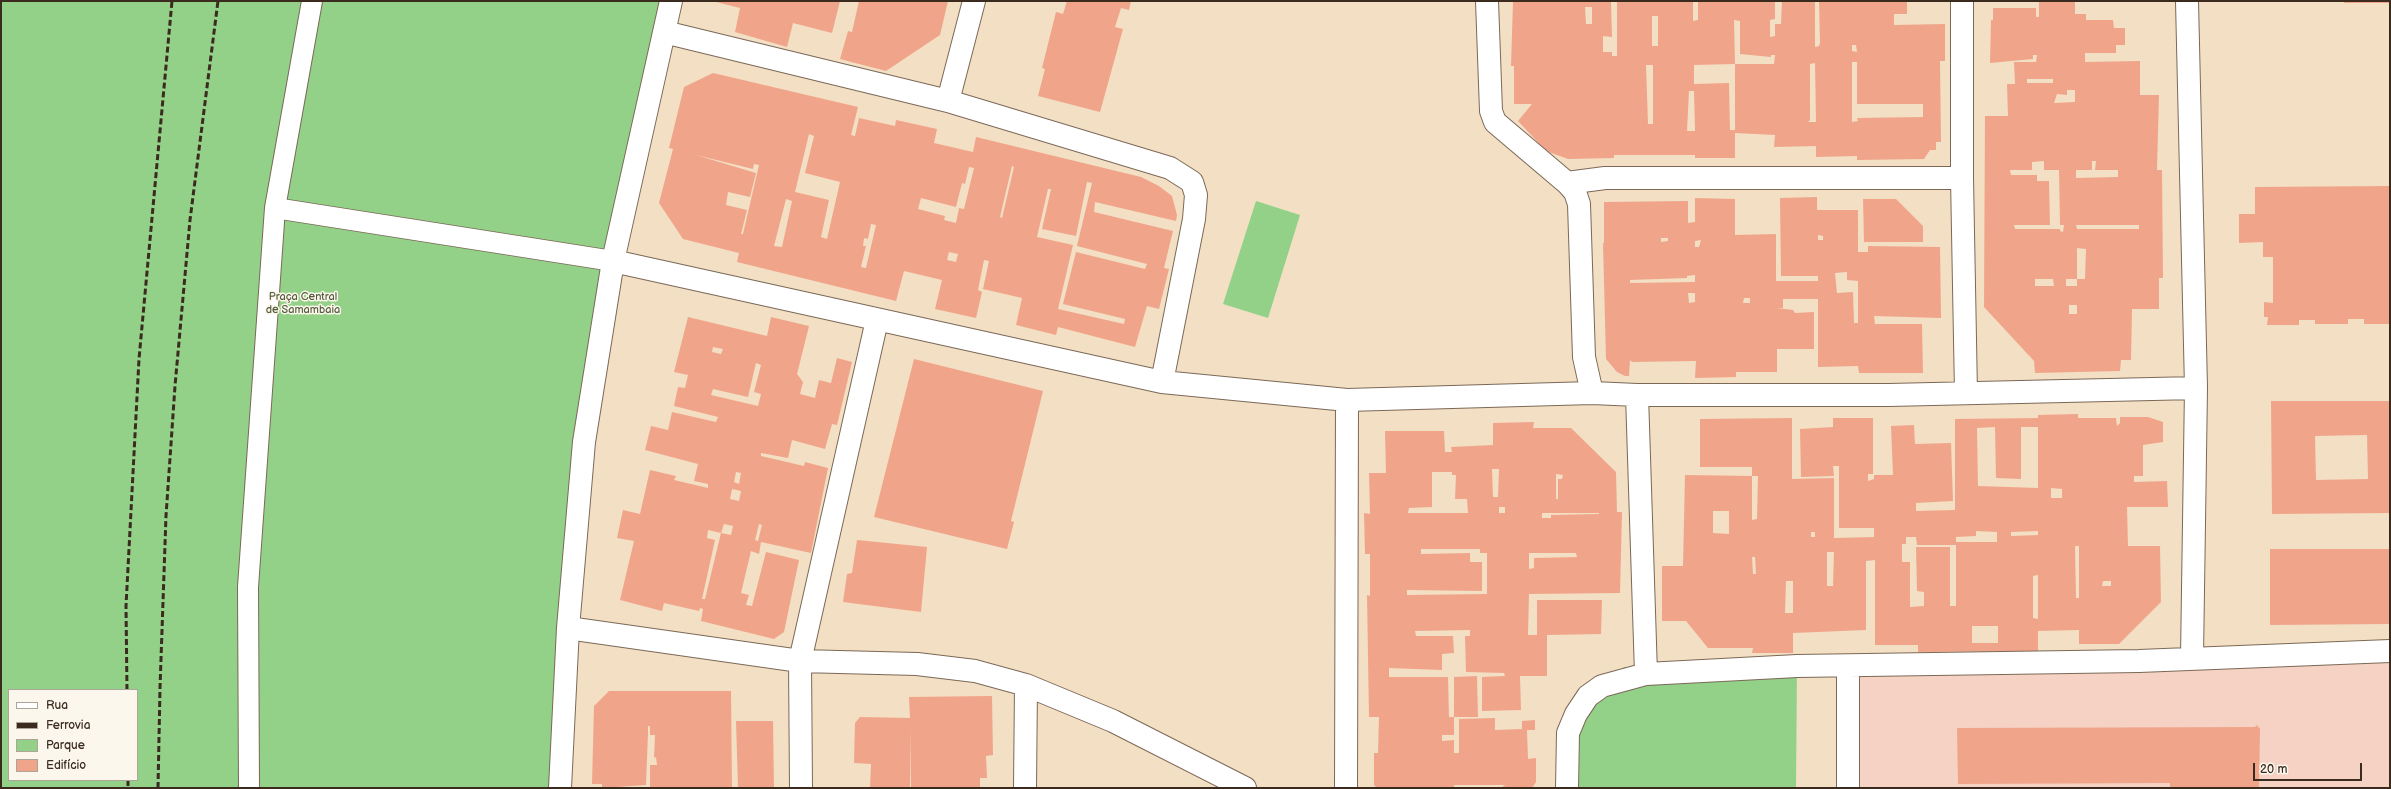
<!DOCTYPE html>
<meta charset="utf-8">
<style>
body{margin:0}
#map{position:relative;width:2391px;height:789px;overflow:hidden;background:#f3dfc3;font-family:"Balsamiq Sans",sans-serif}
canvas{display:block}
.frame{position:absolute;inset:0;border:2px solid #3b2a1e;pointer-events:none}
.legend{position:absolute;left:8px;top:689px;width:130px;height:92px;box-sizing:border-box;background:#fbf7ec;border:1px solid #aea59a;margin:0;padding:5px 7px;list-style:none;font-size:12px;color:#3b2a1e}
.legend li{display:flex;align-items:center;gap:8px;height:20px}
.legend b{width:20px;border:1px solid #aea59a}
.scale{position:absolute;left:2253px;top:763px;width:109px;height:18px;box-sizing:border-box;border:2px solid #3b2a1e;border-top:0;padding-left:5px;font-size:12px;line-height:14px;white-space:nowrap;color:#3b2a1e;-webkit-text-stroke:3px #fbf7ec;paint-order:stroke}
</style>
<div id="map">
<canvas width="2391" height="789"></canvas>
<div class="frame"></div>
<ul class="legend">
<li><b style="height:5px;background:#fff"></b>Rua</li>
<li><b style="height:5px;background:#3b2a1e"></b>Ferrovia</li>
<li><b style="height:11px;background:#92d187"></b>Parque</li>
<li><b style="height:11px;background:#f0a58b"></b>Edifício</li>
</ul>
<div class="scale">20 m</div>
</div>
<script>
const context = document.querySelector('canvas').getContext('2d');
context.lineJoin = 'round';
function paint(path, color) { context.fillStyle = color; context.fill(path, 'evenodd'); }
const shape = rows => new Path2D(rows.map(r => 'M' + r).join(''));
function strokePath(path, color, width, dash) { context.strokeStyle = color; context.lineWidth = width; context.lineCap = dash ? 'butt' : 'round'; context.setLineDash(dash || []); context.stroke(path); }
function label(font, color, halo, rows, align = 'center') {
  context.font = font + ' "Balsamiq Sans",sans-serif'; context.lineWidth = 3; context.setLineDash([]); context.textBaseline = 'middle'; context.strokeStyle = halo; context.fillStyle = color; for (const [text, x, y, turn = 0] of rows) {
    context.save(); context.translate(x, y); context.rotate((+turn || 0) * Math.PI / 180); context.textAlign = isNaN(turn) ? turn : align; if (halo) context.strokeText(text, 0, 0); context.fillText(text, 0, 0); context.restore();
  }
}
paint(shape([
 [2390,651,2390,788,1848,788,1848,667]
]), '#f5d2c3');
paint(shape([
 [1,1,661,1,611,260,560,788,1,788],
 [9,690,137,690,137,780,9,780],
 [1256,201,1300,215,1268,318,1223,304],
 [1797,666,1796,788,1567,788,1568,733,1602,686,1624,667,1674,672]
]), '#92d187');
paint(shape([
 [712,1,840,1,832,33,793,23,787,47,735,32,740,8],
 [859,1,948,1,940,35,886,71,840,59,848,31,852,32],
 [1067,1,1131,1,1129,10,1121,8,1115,27,1123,29,1100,112,1038,96,1045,69,1042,68,1056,12,1063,14],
 [1513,1,1611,1,1612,37,1603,36,1603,52,1612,52,1612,56,1617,56,1617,1,1693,1,1693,21,1698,20,1698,1,1775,1,1775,19,1770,20,1770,37,1775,36,1775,24,1781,24,1782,1,1815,1,1815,47,1819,46,1820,43,1819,1,1907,1,1907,14,1894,14,1894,25,1945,24,1945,61,1940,61,1941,142,1936,142,1936,150,1930,150,1924,159,1857,160,1857,156,1816,157,1816,146,1774,147,1775,135,1735,133,1735,158,1695,158,1695,155,1614,155,1614,158,1568,159,1546,151,1518,121,1532,104,1514,104,1514,66,1511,66],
 [1585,7,1592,7,1592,24,1586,24],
 [1652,16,1658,16,1658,46,1652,46],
 [1734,20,1740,21,1740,54,1771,57,1771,55,1775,55,1774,64,1735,64,1735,130,1730,130,1729,83,1694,84,1694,65,1735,64],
 [1852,45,1856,45,1857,52,1852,51],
 [1852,62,1857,62,1857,104,1923,104,1923,117,1857,118,1858,121,1852,122],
 [1815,63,1816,122,1808,122,1810,120,1810,64],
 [1646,65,1653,65,1653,124,1648,124],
 [1689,91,1694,91,1695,131,1687,131],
 [2039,1,2075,1,2075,14,2086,14,2086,20,2113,20,2114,28,2125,28,2125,45,2116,45,2116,53,2085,53,2085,62,2140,61,2140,95,2159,95,2157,170,2162,170,2163,278,2159,278,2159,309,2132,309,2131,360,2121,360,2120,371,2035,373,2034,361,1984,307,1985,116,2008,116,2007,84,2015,84,2014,62,2036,62,2037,55,2033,55,2033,59,1990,63,1991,20,1993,20,1993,8,2036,8,2036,17,2039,17],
 [2027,79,2053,79,2053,83,2027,83],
 [2067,90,2075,90,2075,102,2054,103,2057,94,2067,95],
 [2044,161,2044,170,2059,170,2060,225,2064,225,2063,232,2060,231,2060,229,2015,229,2014,225,2050,225,2049,181,2037,181,2037,175,2011,175,2010,170,2032,170,2032,162],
 [2092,161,2096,161,2095,170,2118,170,2118,177,2076,178,2076,170,2092,170],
 [2076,225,2139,225,2139,229,2077,229],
 [2077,248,2086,249,2085,279,2077,279,2077,286,2066,286,2066,279,2077,279],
 [2035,279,2053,279,2054,286,2035,286],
 [2069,305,2077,305,2077,314,2069,314],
 [2344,1,2390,1,2390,3,2344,3],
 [713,73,858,107,851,135,855,136,859,118,895,126,896,120,937,129,934,143,973,152,976,137,1141,177,1159,186,1172,196,1177,215,1176,221,1095,202,1094,212,1173,231,1164,268,1169,269,1159,309,1147,306,1135,347,1058,327,1056,335,1016,325,1022,298,983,289,989,261,984,260,978,290,982,292,976,318,935,309,942,280,904,271,896,301,737,262,739,253,683,239,659,203,673,149,669,148,684,87],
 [809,134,814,136,805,173,840,182,827,239,821,237,829,200,795,192],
 [696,155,753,169,754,164,759,165,743,234,741,234,747,210,726,205,728,192,750,197,756,173],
 [1012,166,1014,167,1002,218,1000,217],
 [969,167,974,168,964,209,959,208,956,223,944,220,945,216,918,209,921,198,956,207,962,183,965,184],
 [1087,182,1092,183,1077,246,1147,264,1145,269,1076,252,1063,304,1125,319,1124,324,1058,309,1073,245,1037,237,1048,189,1051,189,1042,229,1076,236],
 [786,199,792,201,782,247,774,246],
 [871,224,876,225,866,268,861,267,866,246,863,246,864,238,868,239],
 [949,252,958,254,956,262,947,260],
 [2390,186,2390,324,2364,324,2364,319,2348,319,2348,324,2315,324,2315,320,2299,320,2299,325,2267,325,2268,317,2264,317,2264,302,2273,303,2273,257,2263,257,2263,242,2239,243,2239,214,2255,214,2255,187],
 [1817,197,1817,210,1858,210,1858,252,1868,252,1868,246,1940,247,1941,318,1874,316,1875,324,1922,324,1923,373,1859,373,1858,366,1818,367,1818,299,1783,299,1783,308,1777,308,1793,310,1795,313,1814,312,1814,349,1777,349,1777,372,1736,372,1736,377,1695,378,1696,361,1632,362,1630,360,1629,376,1625,376,1617,372,1606,359,1603,243,1604,243,1604,202,1688,201,1688,223,1695,222,1695,198,1735,199,1735,235,1776,234,1776,281,1818,281,1818,276,1781,276,1780,201,1780,198],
 [1818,235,1823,236,1823,240,1818,240],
 [1661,238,1668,238,1668,241,1661,242],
 [1701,240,1699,247,1695,247,1695,241],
 [1847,272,1847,280,1858,281,1858,323,1854,323,1853,292,1837,293,1835,273],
 [1695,275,1695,282,1630,283,1630,280,1687,278,1687,276],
 [1688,293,1695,293,1695,302,1689,303],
 [1744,298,1750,298,1750,303,1743,303],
 [1863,199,1896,199,1923,226,1923,242,1864,242],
 [688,317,767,336,771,317,809,326,797,374,803,382,800,394,815,398,819,380,831,383,837,358,852,362,837,425,832,424,825,449,792,440,788,458,761,453,761,456,804,466,805,462,828,468,811,553,761,542,759,554,751,551,741,593,749,595,746,605,752,606,766,552,799,560,784,632,774,639,701,621,703,609,700,608,699,611,664,603,662,611,620,600,634,541,617,538,623,510,640,514,650,470,676,476,674,480,708,488,708,484,694,481,698,464,645,450,651,426,668,430,672,412,716,422,718,417,674,406,678,387,685,388,688,375,674,372],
 [713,347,723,349,721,354,712,352],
 [756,363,761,365,754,392,761,394,758,406,711,395,713,389,748,397],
 [736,472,741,473,739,484,734,482],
 [732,489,741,491,739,501,730,499],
 [724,524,733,526,731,535,721,533,705,599,702,599,715,540,707,538,708,530,721,533],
 [759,524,762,525,758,541,755,540],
 [914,359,1043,391,1011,521,1014,522,1007,549,874,517],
 [2271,401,2390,401,2390,513,2272,514],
 [2367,435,2368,479,2316,480,2315,436],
 [2078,414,2078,418,2116,418,2117,426,2120,423,2120,417,2148,417,2163,422,2163,442,2143,445,2143,476,2134,476,2134,482,2167,481,2168,507,2127,507,2128,546,2160,546,2161,602,2119,644,2079,644,2079,630,2038,631,2038,651,1918,652,1918,645,1875,645,1875,560,1866,561,1866,630,1793,633,1793,653,1752,653,1753,648,1708,648,1686,621,1662,621,1662,566,1683,566,1685,475,1752,476,1752,467,1700,467,1700,419,1792,418,1792,479,1834,478,1834,538,1874,537,1874,528,1839,528,1839,466,1833,466,1834,476,1801,477,1800,429,1833,427,1833,418,1873,418,1873,474,1868,474,1868,481,1874,479,1874,475,1893,475,1891,426,1914,425,1915,444,1951,443,1953,501,1916,503,1916,511,1955,510,1955,419,2038,418,2038,415],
 [1995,427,1996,478,2021,479,2021,427,2038,427,2038,488,1978,486,1977,428],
 [1752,476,1758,476,1757,519,1752,520],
 [2051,488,2062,489,2062,498,2051,498],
 [1713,511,1729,511,1729,534,1713,533],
 [1976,531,1997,532,1997,542,1956,542,1956,537,1976,536],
 [2038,531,2038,535,2011,536,2011,532],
 [1811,532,1815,532,1815,537,1811,537],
 [1906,537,1916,537,1917,545,1956,545,1956,606,1950,606,1950,547,1916,547,1917,591,1924,592,1924,606,1910,607,1910,562,1902,562,1902,544,1906,544],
 [2075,546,2079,546,2079,598,2076,598],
 [1827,552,1834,552,1833,586,1827,586],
 [1752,557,1755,557,1756,574,1753,574],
 [2038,575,2038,619,2033,618,2033,576],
 [1786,581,1793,581,1793,613,1785,613],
 [2103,581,2111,581,2111,586,2102,586],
 [1972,626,1998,626,1998,643,1972,643],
 [1534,422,1533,428,1571,428,1616,472,1617,512,1622,512,1620,593,1529,594,1528,635,1537,635,1537,600,1602,600,1601,634,1547,635,1547,676,1520,676,1521,710,1482,711,1482,677,1505,676,1504,673,1466,672,1465,636,1470,636,1470,630,1415,631,1416,636,1453,636,1454,653,1442,654,1442,670,1389,668,1389,677,1448,677,1449,717,1454,717,1454,735,1442,735,1442,741,1454,740,1454,753,1459,753,1459,719,1495,718,1495,730,1522,729,1522,721,1535,720,1535,730,1527,730,1528,759,1536,758,1536,782,1532,788,1501,788,1505,785,1454,785,1454,788,1377,788,1374,785,1374,753,1378,753,1379,717,1369,717,1367,595,1370,596,1370,554,1365,554,1364,513,1370,514,1369,473,1386,473,1385,431,1444,431,1445,452,1452,452,1451,447,1493,445,1493,423],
 [1492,469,1499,469,1498,497,1493,497],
 [1432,472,1452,472,1452,475,1456,475,1455,499,1467,499,1468,513,1408,513,1409,508,1432,507],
 [1556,474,1563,475,1562,479,1558,479,1558,499,1556,499],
 [1499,507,1505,507,1505,513,1499,513],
 [1542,513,1599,513,1599,514,1551,515,1551,518,1542,518],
 [1421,549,1480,549,1480,553,1487,553,1487,594,1407,595,1407,590,1482,591,1482,562,1470,562,1470,553,1421,554],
 [1529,553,1576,553,1577,557,1534,558,1534,568,1529,569],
 [857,540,927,547,921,612,843,602,847,574,852,573],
 [2270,549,2390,549,2390,624,2270,625],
 [1477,676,1478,717,1454,717,1454,677],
 [609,691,731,691,732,788,650,788,650,765,657,765,656,757,654,758,655,735,650,735,650,726,648,726,648,733,646,785,602,788,602,784,592,784,594,706],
 [992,696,993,755,986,756,987,778,980,778,980,788,949,788,950,728,949,788,911,788,911,728,910,788,870,788,871,764,854,763,855,723,860,717,910,718,909,697],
 [736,721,773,721,774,788,738,788],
 [2257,725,2260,729,2259,788,2170,788,2170,783,1958,784,1957,728,2255,727]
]), '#f0a58b');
const service = shape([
 [275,208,613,261],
 [249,788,248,587,275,208,312,1]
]);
const minor = shape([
 [1487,1,1491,111,1495,122,1567,183,1575,192,1579,204,1584,357,1592,393],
 [1962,1,1962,178,1966,393],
 [664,32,948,101,1170,168,1192,182,1196,195,1194,219,1162,382],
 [948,101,974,1],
 [1567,183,1605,178,1962,178],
 [613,261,1162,382,1347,400,1592,393,1637,395,1889,395,2196,388,2187,1],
 [1637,395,1646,674],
 [568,628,800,661,917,664,975,671,1026,685,1113,721,1245,788],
 [2192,657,2196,388],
 [560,788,568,628,584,442,613,261,671,1],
 [801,788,800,661,877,320],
 [1025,788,1026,685],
 [1346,788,1347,400],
 [1567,788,1568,733,1576,714,1588,696,1602,686,1646,674,1797,666,2139,661,2390,651],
 [1848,788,1848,667]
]);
strokePath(service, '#7b6958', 22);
strokePath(minor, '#7b6958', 24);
strokePath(service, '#fff', 20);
strokePath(minor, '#fff', 22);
strokePath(shape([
 [127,690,126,606,139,359,172,1],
 [128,780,128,788],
 [158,788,160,688,166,516,175,386,190,220,218,1]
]), '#3b2a1e', 3, [6, 3]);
label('11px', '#555c3e', '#fbf7ec', [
 ["Praça Central",303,297],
 ["de Samambaia",303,310]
]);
</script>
